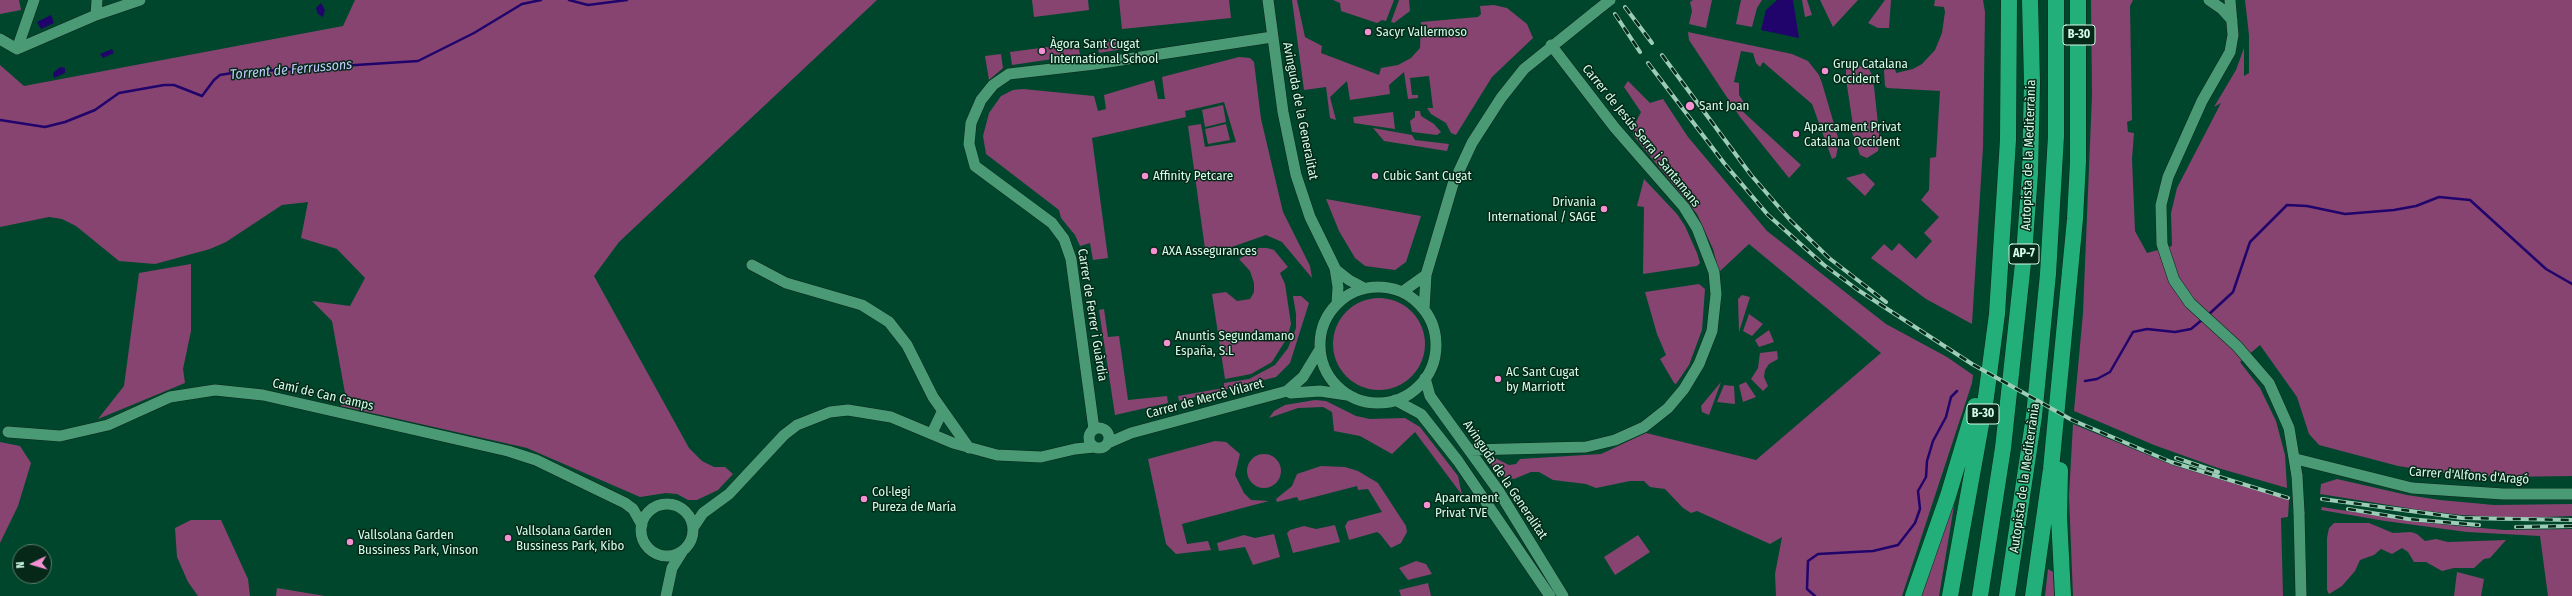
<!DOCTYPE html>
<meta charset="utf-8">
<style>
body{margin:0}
#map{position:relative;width:2572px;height:596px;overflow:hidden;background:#00462c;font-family:"Fira Sans Condensed",sans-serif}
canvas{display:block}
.north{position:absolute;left:12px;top:544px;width:40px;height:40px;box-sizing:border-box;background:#052819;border:1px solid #587d6b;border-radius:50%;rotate:265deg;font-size:11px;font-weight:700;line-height:16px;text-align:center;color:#d5fce7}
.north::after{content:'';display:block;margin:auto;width:14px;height:18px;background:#f591d2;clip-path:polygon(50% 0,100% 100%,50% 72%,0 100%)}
</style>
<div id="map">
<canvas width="2572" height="596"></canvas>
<div class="north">N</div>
</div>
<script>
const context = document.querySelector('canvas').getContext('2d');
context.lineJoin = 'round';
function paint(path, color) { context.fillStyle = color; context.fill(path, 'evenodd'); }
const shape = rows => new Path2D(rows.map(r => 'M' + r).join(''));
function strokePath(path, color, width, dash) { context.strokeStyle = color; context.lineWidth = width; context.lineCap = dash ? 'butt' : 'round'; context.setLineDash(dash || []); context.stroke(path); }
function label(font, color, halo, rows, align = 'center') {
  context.font = font + ' "Fira Sans Condensed",sans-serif'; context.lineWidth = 3; context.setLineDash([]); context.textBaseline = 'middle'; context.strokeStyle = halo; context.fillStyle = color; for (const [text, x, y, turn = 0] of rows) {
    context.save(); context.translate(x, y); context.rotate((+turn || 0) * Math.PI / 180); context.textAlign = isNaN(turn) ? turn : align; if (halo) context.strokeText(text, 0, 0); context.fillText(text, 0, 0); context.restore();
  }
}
paint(shape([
 [0,0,19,0,21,10,0,14],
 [355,0,877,0,619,242,594,276,689,448,702,461,714,467,725,467,733,474,718,490,697,500,688,500,677,494,666,493,640,497,527,448,341,406,345,393,332,321,312,301,350,306,365,278,337,249,301,238,308,202,282,205,226,242,210,249,155,264,119,261,76,226,62,219,49,217,0,227,0,65,24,86,343,26],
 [1032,0,1088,0,1089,10,1034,17],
 [1119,0,1229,0,1231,18,1122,29],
 [1292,0,1297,0,1305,37,1322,46,1321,53,1379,75,1381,68,1398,65,1411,58,1420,48,1421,22,1478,17,1481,14,1480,6,1494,5,1507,8,1527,24,1533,38,1492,77,1456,135,1451,133,1446,123,1431,114,1427,108,1433,108,1429,76,1410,78,1412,95,1418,95,1418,98,1408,99,1404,72,1389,85,1390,94,1350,100,1347,81,1330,97,1336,120,1330,118,1326,87,1304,90],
 [1333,0,1394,0,1386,21,1382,20,1377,23,1341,11,1340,3],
 [1399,0,1409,0,1410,11,1394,23,1391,22],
 [1693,0,1712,0,1706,28,1689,24,1692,11,1690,2],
 [1741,0,1762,0,1757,8,1752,27,1736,24],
 [1802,0,1807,0,1812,15,1805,17],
 [1820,0,1858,0,1833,27],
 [1885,0,1891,0,1889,28,1878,28,1868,23],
 [1935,0,1983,0,1985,12,1983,147,1972,324,1926,299,1871,258,1884,244,1892,251,1899,243,1916,259,1932,241,1924,233,1939,217,1921,200,1929,190,1930,158,1936,157,1940,91,1887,88,1885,86,1884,71,1886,66,1894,63,1896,73,1913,69,1922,64,1935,50,1942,33,1945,12,1944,7,1934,6],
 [2091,0,2133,0,2130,6,2132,120,2127,122,2128,132,2134,133,2132,159,2135,231,2147,253,2172,246,2171,213,2177,188,2221,103,2214,107,2236,70,2244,48,2244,76,2249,73,2249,35,2245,0,2572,0,2572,476,2502,477,2450,474,2398,466,2319,445,2309,434,2297,397,2260,345,2240,362,2260,388,2276,421,2285,455,2287,488,2218,468,2154,445,2074,411,2083,313,2092,95],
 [1688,32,1792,54,1808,61,1819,75,1822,83,1839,141,1836,157,1832,159,1812,104,1763,62,1760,67,1756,63,1753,53,1741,51,1734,82,1739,83,1739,95,1745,104,1740,109,1801,165,1789,178,1740,117,1689,40],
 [1109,39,1111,39,1112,42,1131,40,1123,49,1099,53,1097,44,1109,42],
 [1078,43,1080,55,1012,65,1010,52],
 [1001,54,1003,68,989,80,985,56],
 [1239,57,1250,58,1254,62,1261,119,1283,212,1310,266,1312,278,1282,242,1266,235,1206,256,1188,126,1201,124,1205,147,1236,142,1224,102,1185,111,1186,117,1092,138,1108,258,1093,260,1090,243,1080,246,1075,235,1061,218,1059,210,986,154,983,136,989,113,1001,96,1013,90,1023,89,1094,96,1098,111,1106,109,1104,95,1154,80,1158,99,1165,99,1162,77],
 [1846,61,1869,69,1873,77,1880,143,1878,151,1867,158,1860,155,1852,132,1854,132,1846,79],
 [1628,81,1650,103,1663,99,1688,137,1767,231,1886,324,1947,357,1973,375,1972,383,1902,596,1776,596,1775,574,1782,537,1770,544,1697,511,1691,513,1683,508,1665,489,1650,487,1644,481,1630,481,1596,488,1586,484,1553,480,1539,472,1531,472,1514,479,1498,475,1487,458,1493,457,1509,465,1516,464,1520,459,1601,454,1646,433,1756,460,1881,353,1749,244,1719,272,1713,249,1697,214,1633,135,1634,126,1641,112,1624,87],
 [1223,105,1226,122,1205,127,1202,110],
 [1415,111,1420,111,1421,116,1434,124,1441,132,1437,135,1412,132,1410,121,1415,117],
 [1393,112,1395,129,1354,123,1353,117],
 [1226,124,1230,140,1208,144,1205,129],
 [1373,128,1412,135,1415,140,1449,144,1447,151,1384,141],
 [1864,173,1875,184,1865,196,1846,178],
 [1644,179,1677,214,1685,226,1697,253,1700,263,1697,266,1643,274,1644,207,1637,206],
 [1326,199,1421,216,1406,262,1395,270,1365,266,1355,258,1339,231],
 [1259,248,1267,248,1274,250,1288,267,1280,273,1285,284,1291,324,1287,338,1272,362,1251,374,1225,379,1212,294,1226,292,1237,301,1250,299,1254,292,1254,283,1250,271,1239,259],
 [191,264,191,331,183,369,185,383,98,419,124,386,139,273],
 [1699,284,1705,289,1702,330,1689,365,1676,384,1674,383,1660,359,1666,355,1657,334,1645,292],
 [1742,295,1750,297,1739,332,1738,299],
 [1293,296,1301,296,1309,303,1290,363,1276,377,1179,401,1178,396,1224,388,1224,383,1249,379,1275,365,1288,348,1296,328,1296,314],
 '1333 344a46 46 0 1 1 92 0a46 46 0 1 1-92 0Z',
 [1104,309,1108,337,1119,336,1128,400,1167,396,1168,403,1115,415,1099,310],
 [1749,314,1763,324,1752,336,1743,331],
 [1769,330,1774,342,1759,347,1755,340],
 [1777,351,1778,359,1769,364,1765,370,1764,377,1768,386,1763,391,1751,379,1758,368,1760,353],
 [1721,382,1709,415,1702,412,1701,406],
 [1746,382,1756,397,1743,402,1739,385],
 [1724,385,1734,386,1735,404,1717,402],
 [1315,400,1326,401,1356,416,1370,419,1405,418,1420,427,1458,476,1462,495,1415,432,1392,454,1360,436,1334,431,1332,412,1323,407,1298,408,1269,418,1274,411,1285,405],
 [2073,424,2172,465,2289,500,2288,517,2281,518,2283,596,2073,596,2069,496],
 [1215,441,1226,442,1240,454,1235,475,1244,493,1251,500,1269,501,1182,524,1187,544,1208,541,1211,550,1176,554,1166,544,1148,459],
 [0,442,20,446,31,463,18,506,0,543],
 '1247 471a17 17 0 1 1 34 0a17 17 0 1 1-34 0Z',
 [1321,466,1345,467,1358,471,1378,483,1406,526,1407,532,1401,543,1391,548,1380,534,1377,532,1349,540,1345,526,1348,521,1382,512,1368,489,1358,490,1357,486,1299,501,1297,497,1277,502,1276,499,1292,486,1297,474],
 [2337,479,2407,495,2440,500,2494,505,2572,504,2572,516,2522,518,2461,515,2420,510,2320,494,2321,484],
 [1958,482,1939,596,1918,596],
 [2322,507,2410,521,2458,526,2504,530,2572,529,2572,596,2548,596,2540,536,2467,532,2385,521,2321,510],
 [191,520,221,520,248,579,250,596,198,596,188,582,177,557,175,528],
 [2334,523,2369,523,2393,533,2411,532,2417,534,2425,541,2436,539,2448,542,2506,540,2490,558,2484,559,2474,568,2454,568,2442,571,2426,562,2414,562,2408,552,2402,548,2392,554,2381,549,2374,555,2360,560,2355,571,2342,586,2329,594,2327,590,2327,538,2329,528],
 [1335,525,1340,542,1293,553,1287,533,1290,530,1304,526,1316,529],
 [1274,534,1280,557,1253,565,1245,547,1219,551,1217,543,1244,535,1255,538],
 [1638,535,1650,552,1615,575,1604,557],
 [1416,561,1426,564,1432,574,1408,580,1399,568],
 [2048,569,2053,572,2054,596,2045,596],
 [2457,572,2484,579,2481,596,2454,596],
 [1428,583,1431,596,1401,596,1399,590],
 [277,588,325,596,276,596]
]), '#874471');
paint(shape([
 [1777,0,1793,0,1799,38,1761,30,1766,10],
 [321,3,325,10,323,17,318,14,316,8],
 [51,15,54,23,41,29,37,22],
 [112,49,114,53,103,58,100,54],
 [60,67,65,68,65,73,54,78,53,73]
]), '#21046b');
strokePath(shape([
 [569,0,588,5,627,0],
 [0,120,45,127,65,122,95,110,119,93,164,85,174,85,202,96,214,80,220,75,232,73,418,61,474,33,522,4,541,0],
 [2207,316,2233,292,2250,242,2287,205,2307,206,2345,214,2394,210,2416,206,2439,197,2470,200,2546,269,2572,284],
 [2085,381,2097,379,2110,372,2133,332,2147,329,2175,332,2191,329,2203,319],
 [1815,596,1807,589,1808,561,1818,554,1873,551,1898,545,1915,523,1920,509,1918,491,1926,477,1927,461,1933,441,1946,417,1951,397,1957,391]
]), '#21046b', 2.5);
const minor = shape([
 [1268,0,1283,112,1296,175,1310,217,1335,268,1338,287,1337,304],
 [2209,0,2222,9,2232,20],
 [2230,0,2233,35,2230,52,2202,101,2168,177,2161,205,2162,244,2174,280,2190,303,2237,346,2269,383,2289,428,2297,476],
 [96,15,97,0],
 [0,39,17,49,96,15,140,0],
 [17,49,34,0],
 [752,265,786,283,862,305,889,322,907,345,933,397,969,448],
 [1335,269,1349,280,1364,288],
 '1320 345a58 58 0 1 1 116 0a58 58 0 1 1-116 0Z',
 [1402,292,1426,275],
 [1424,310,1426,275,1453,184,1472,143,1501,98,1524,69,1596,11],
 [1425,378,1430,396,1498,490,1563,596],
 [1287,391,1291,393,1320,391,1347,395],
 [1395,400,1421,414,1458,461,1550,596],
 '1089 438a10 10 0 1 1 20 0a10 10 0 1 1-20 0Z',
 [1094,429,1071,259,1064,239,1052,223,975,166,969,144,971,123,981,100,993,85,1009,74,1095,64,1272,37],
 [8,432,60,436,108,425,170,397,215,390,263,395,508,451,536,460,625,503,633,509,642,525],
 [932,433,942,412],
 [1108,443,1131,433,1287,391,1303,377,1320,349],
 [1470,450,1586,447,1615,440,1644,427,1668,408,1684,389,1699,364,1712,331,1716,294,1714,272,1697,228,1684,207,1615,128,1551,45],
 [2296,459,2412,488,2503,494,2572,494],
 '641 530a26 26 0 1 1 52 0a26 26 0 1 1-52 0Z',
 [2299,512,2301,596],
 [693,528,703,513,729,494,784,435,797,425,830,412,848,410,891,417,953,443,997,455,1041,457,1075,449,1094,447],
 [666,596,672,568,682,552]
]);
const highway = shape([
 [2060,470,2059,517,2063,596],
 [1913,596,1948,496,1975,406],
 [1950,596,1986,397,1997,314,2008,140,2009,0],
 [1980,596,2003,448,2024,254,2030,174,2032,82,2030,0],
 [2007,596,2034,416,2048,274,2056,136,2056,0],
 [2033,596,2051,469,2075,219,2078,162,2078,0]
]);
strokePath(minor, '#0d271b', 12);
strokePath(highway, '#0d271b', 17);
strokePath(minor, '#4a9b75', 11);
strokePath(highway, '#23af79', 16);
const rail = shape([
 [1625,7,1652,43],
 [1615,14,1640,52],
 [1662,55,1751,175,1790,220,1829,258,1886,302],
 [1648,63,1724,163,1768,215,1824,265,1858,290,1972,364,2072,420,2171,462,2288,498],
 [2176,458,2218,472],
 [2322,499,2462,518,2572,520],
 [2348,509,2408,519,2479,525],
 [2516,527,2572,526]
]);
strokePath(rail, '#9ecdb7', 4);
strokePath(rail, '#052819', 2.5, [8]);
const minorBridge = shape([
 [1596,11,1610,0],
 [2297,476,2299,512]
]);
strokePath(minorBridge, '#0d271b', 12, []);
strokePath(minorBridge, '#4a9b75', 11);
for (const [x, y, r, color] of [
 [1368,32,4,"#f591d2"],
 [1042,51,4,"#f591d2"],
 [1825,71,4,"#f591d2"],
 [1690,106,5,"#f591d2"],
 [1796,134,4,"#f591d2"],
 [1145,176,4,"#f591d2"],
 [1375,176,4,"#f591d2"],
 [1604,209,4,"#f591d2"],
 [1154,251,4,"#f591d2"],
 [1167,343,4,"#f591d2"],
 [1498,379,4,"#f591d2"],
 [864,499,4,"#f591d2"],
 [1427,505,4,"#f591d2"],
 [508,538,4,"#f591d2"],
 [350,542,4,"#f591d2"]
]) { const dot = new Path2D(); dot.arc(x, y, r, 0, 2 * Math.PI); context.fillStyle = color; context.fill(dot); strokePath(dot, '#052819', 1.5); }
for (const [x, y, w] of [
 [2079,35,32],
 [2024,254,30],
 [1983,414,32]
]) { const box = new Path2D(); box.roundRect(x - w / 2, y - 10, w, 20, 3); context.fillStyle = '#052819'; context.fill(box); strokePath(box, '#d5fce7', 1); }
label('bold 12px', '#d5fce7', null, [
 ["B-30",2079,35],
 ["AP-7",2024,254],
 ["B-30",1983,414]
]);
label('13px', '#d5fce7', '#052819', [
 ["Sacyr Vallermoso",1376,32],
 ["Àgora Sant Cugat",1050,44],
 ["International School",1050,59],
 ["Grup Catalana",1833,64],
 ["Occident",1833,79],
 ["Sant Joan",1699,106],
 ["Aparcament Privat",1804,127],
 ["Catalana Occident",1804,142],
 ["Affinity Petcare",1153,176],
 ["Cubic Sant Cugat",1383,176],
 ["Drivania",1596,202,"right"],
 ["International / SAGE",1596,217,"right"],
 ["AXA Assegurances",1162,251],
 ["Anuntis Segundamano",1175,336],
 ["España, S.L",1175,351],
 ["AC Sant Cugat",1506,372],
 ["by Marriott",1506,387],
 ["Col·legi",872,492],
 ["Pureza de María",872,507],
 ["Aparcament",1435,498],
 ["Privat TVE",1435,513],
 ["Vallsolana Garden",516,531],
 ["Bussiness Park, Kibo",516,546],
 ["Vallsolana Garden",358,535],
 ["Bussiness Park, Vinson",358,550]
], 'left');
label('13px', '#d5fce7', '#052819', [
 ["Avinguda de la Generalitat",1300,111,79],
 ["Carrer de Jesús Serra i Santamans",1641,136,51],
 ["Autopista de la Mediterrània",2029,155,-88],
 ["Carrer de Ferrer i Guàrdia",1092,315,81],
 ["Camí de Can Camps",323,395,13],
 ["Carrer de Mercè Vilaret",1205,399,-15],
 ["Carrer d'Alfons d'Aragó",2469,476,4],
 ["Autopista de la Mediterrània",2025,478,-82],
 ["Avinguda de la Generalitat",1505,480,56]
]);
label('italic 14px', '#c3c8fc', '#052819', [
 ["Torrent de Ferrussons",291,70,-5]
]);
</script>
